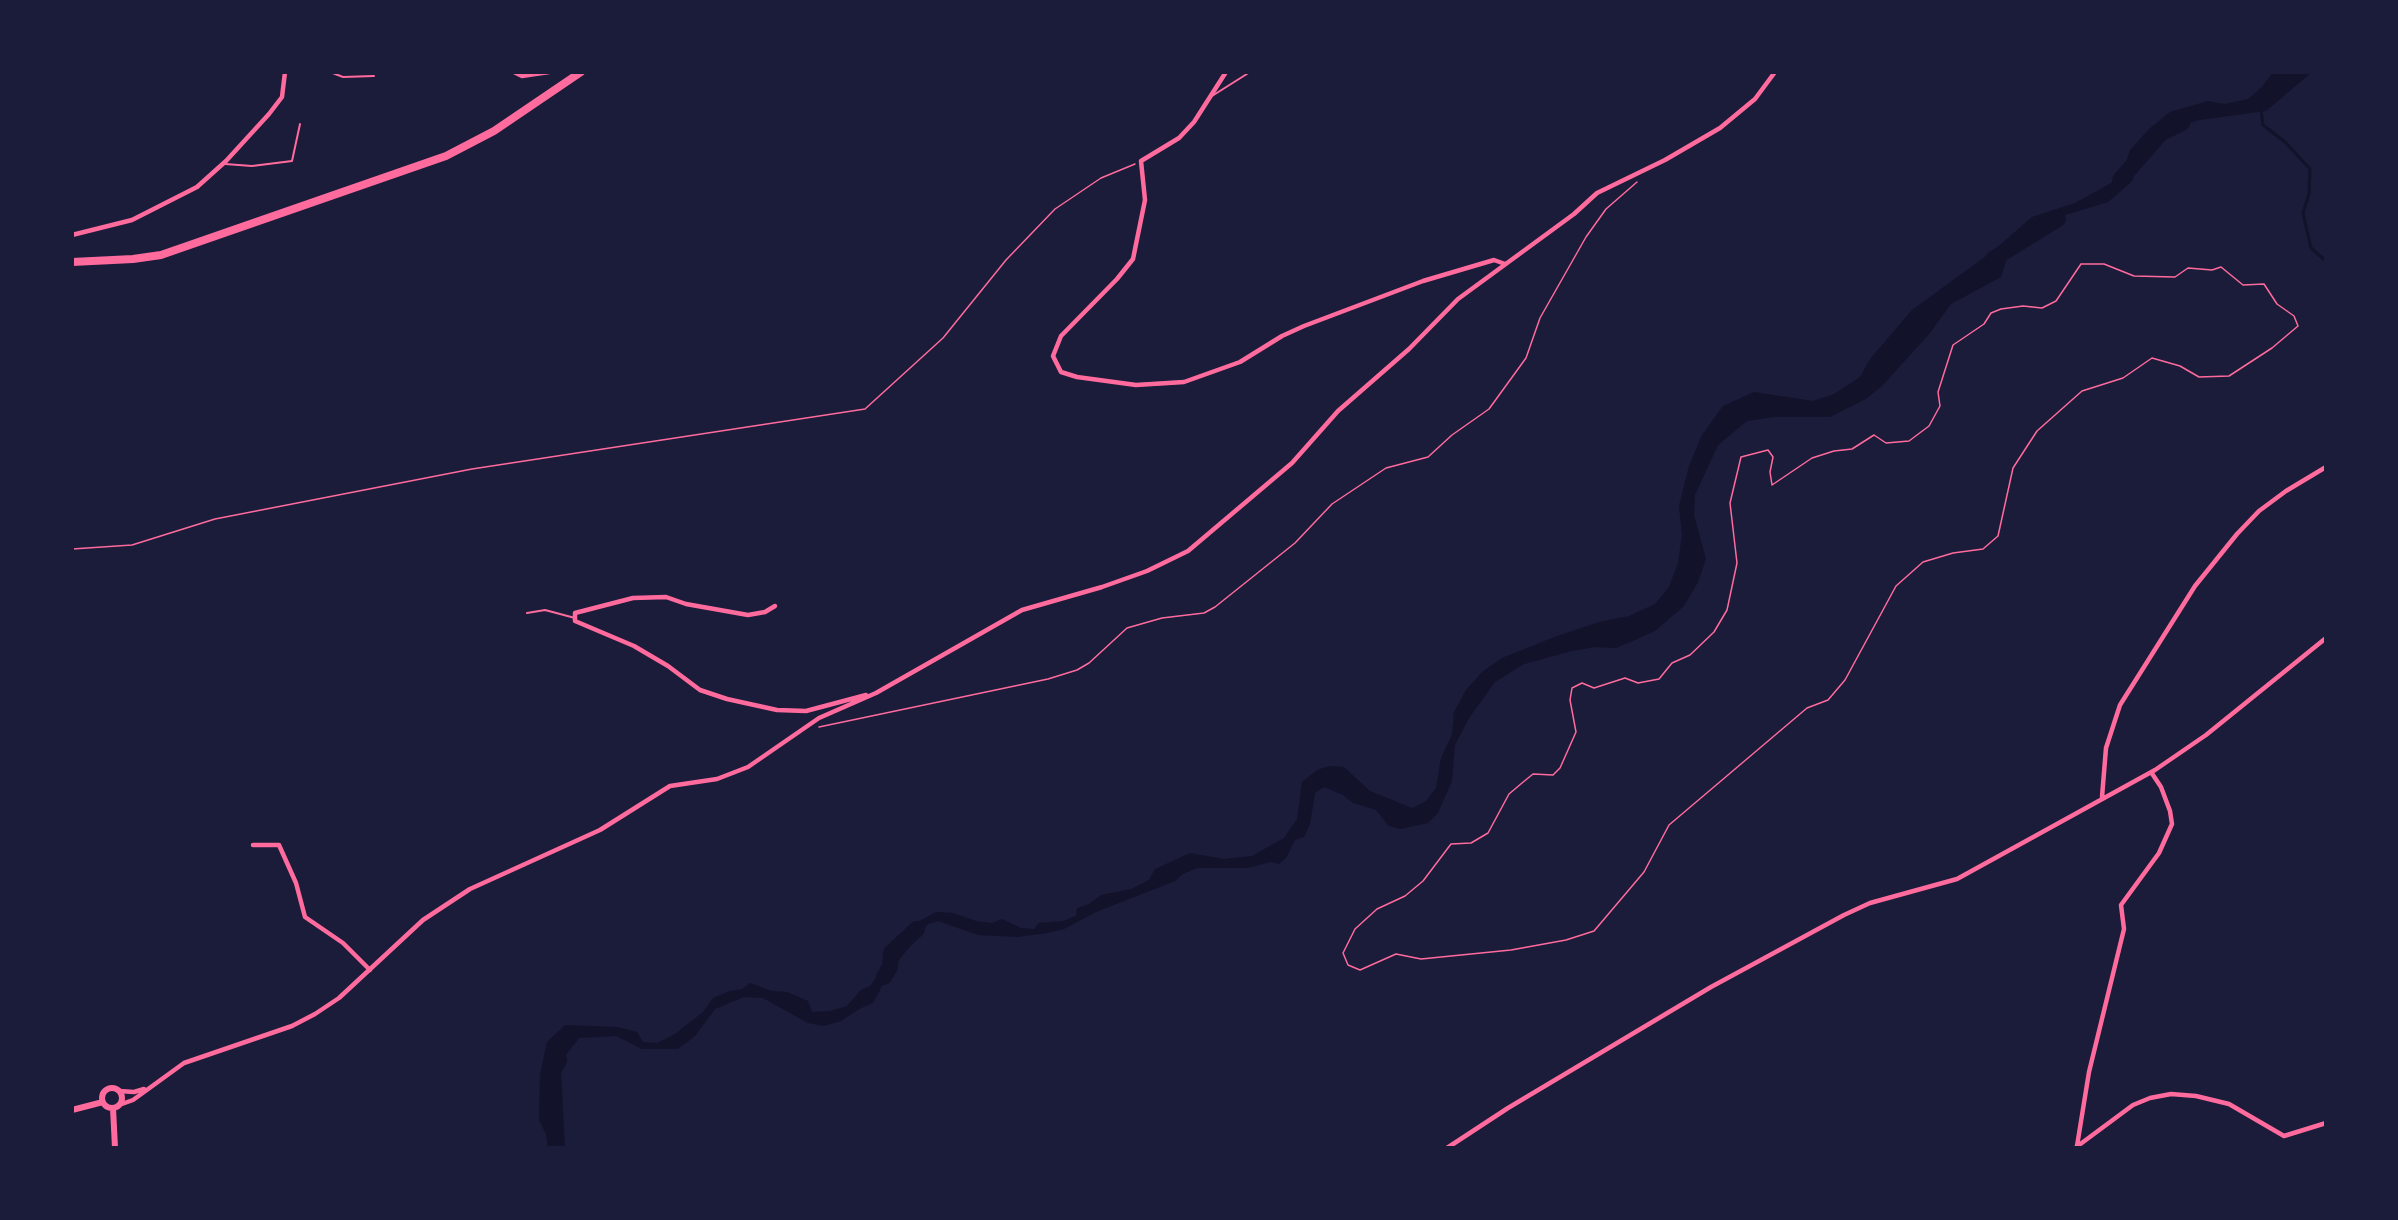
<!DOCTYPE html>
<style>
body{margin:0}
#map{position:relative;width:2398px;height:1220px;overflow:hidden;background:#1b1b3a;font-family:"Archivo Narrow",sans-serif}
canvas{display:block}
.frame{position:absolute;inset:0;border:74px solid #1b1b3a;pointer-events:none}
</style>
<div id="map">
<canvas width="2398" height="1220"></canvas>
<div class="frame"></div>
</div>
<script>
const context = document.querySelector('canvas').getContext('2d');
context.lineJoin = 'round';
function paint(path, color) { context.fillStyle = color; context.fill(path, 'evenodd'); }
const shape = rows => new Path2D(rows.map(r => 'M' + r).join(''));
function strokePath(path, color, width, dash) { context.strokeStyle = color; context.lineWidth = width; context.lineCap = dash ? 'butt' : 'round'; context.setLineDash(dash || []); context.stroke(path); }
paint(shape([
 [2273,72,2312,72,2266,111,2199,120,2161,133,2134,166,2133,180,2121,191,2108,202,2065,215,2045,231,2038,231,2010,248,2001,277,1951,304,1930,333,1882,386,1866,399,1830,417,1774,417,1747,421,1718,445,1695,495,1694,515,1706,559,1698,582,1684,606,1655,631,1633,641,1616,648,1596,647,1572,651,1524,664,1495,682,1469,718,1455,745,1452,781,1438,813,1428,823,1400,829,1389,826,1376,810,1353,803,1343,795,1324,787,1315,793,1310,824,1304,837,1295,840,1286,858,1279,864,1271,862,1248,868,1197,868,1183,874,1175,881,1096,912,1064,929,1048,933,1017,937,978,935,938,921,928,924,890,971,873,1003,861,1008,841,1021,824,1026,808,1023,763,998,744,997,715,1009,695,1036,678,1049,642,1049,616,1036,579,1038,562,1060,552,1084,557,1148,548,1148,546,1134,539,1120,540,1075,547,1042,565,1025,618,1027,637,1032,643,1042,657,1043,675,1034,703,1012,713,998,730,991,742,989,750,983,772,991,787,992,808,1001,812,1012,830,1011,847,1006,861,990,870,986,914,924,936,912,953,913,976,921,992,923,1002,919,1021,928,1034,929,1039,923,1063,921,1076,916,1077,908,1089,904,1101,895,1131,889,1149,880,1155,869,1190,853,1224,859,1252,856,1284,838,1297,819,1302,782,1317,770,1329,766,1344,767,1370,791,1412,808,1426,801,1436,788,1441,758,1452,735,1454,712,1466,690,1482,672,1502,658,1557,636,1599,622,1629,616,1655,604,1669,587,1678,563,1682,535,1679,506,1689,466,1702,435,1723,406,1754,392,1813,401,1834,394,1860,377,1870,359,1912,310,1993,251,2032,217,2075,203,2111,183,2123,172,2130,150,2149,129,2170,112,2208,101,2225,104,2248,99,2262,87]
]), '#12122b');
strokePath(shape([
 [2261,110,2263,125,2285,142,2310,169,2309,194,2303,213,2311,248,2326,261]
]), '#12122b', 3);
strokePath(shape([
 [2120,180,2161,133,2182,123],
 [1993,259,2058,219],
 [884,977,890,967,891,953,917,929],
 [557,1148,553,1071,559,1060]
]), '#12122b', 16);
strokePath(shape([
 [2081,264,2104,264,2134,276,2175,277,2188,268,2212,270,2221,267,2243,285,2264,284,2277,304,2294,316,2298,326,2272,348,2229,376,2199,377,2180,366,2152,358,2123,378,2082,391,2037,431,2013,468,1998,536,1983,549,1953,553,1923,562,1896,586,1845,680,1828,700,1807,708,1669,825,1644,872,1594,931,1566,940,1511,950,1421,959,1396,954,1360,970,1348,965,1343,953,1355,929,1377,909,1405,896,1423,881,1451,844,1471,843,1488,833,1509,794,1522,783,1533,774,1553,775,1560,768,1576,732,1570,700,1572,688,1582,683,1594,688,1625,678,1638,683,1659,679,1672,663,1690,655,1714,632,1727,610,1737,563,1730,503,1741,457,1768,450,1773,457,1770,472,1772,485,1812,458,1834,451,1852,449,1874,435,1886,443,1909,441,1929,426,1940,406,1938,392,1953,345,1984,324,1991,313,2001,309,2023,306,2042,308,2056,301,2081,264],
 [72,549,132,545,215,519,472,469,865,409,943,338,1006,260,1055,209,1101,178,1135,164],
 [819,727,1048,679,1077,670,1089,663,1127,628,1162,618,1204,613,1215,607,1295,543,1332,504,1386,468,1428,457,1452,435,1489,409,1526,358,1540,318,1586,237,1606,209,1637,182]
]), '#ff6b9d', 1.5);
strokePath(shape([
 [330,72,343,77,374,76],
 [1212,96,1250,72],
 [225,164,252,166,292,161,300,124],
 [527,613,545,610,575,618]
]), '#ff6b9d', 2);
strokePath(shape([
 [514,72,522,76,549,72],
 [1226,72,1194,122,1179,138,1141,161,1145,200,1133,259,1117,279,1061,336,1053,356,1061,372,1077,377,1136,385,1184,382,1240,362,1282,336,1304,326,1423,281,1494,260,1505,264],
 [72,235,132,220,197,187,226,161,269,114,282,97,285,72],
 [775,606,765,612,748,615,686,604,666,597,633,598,575,613,575,621,634,646,668,666,700,690,727,699,777,710,806,711,866,695],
 [2102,797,2106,748,2120,705,2195,586,2237,534,2259,511,2286,491,2326,467],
 [253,845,279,845,296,883,305,917,343,943,370,970],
 [119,1091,134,1092,144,1089],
 [119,1105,133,1100,184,1063,292,1026,315,1014,339,998,423,920,470,889,600,830,670,786,717,779,748,767,819,718,876,693,1022,610,1102,587,1147,571,1188,551,1292,463,1338,411,1409,349,1458,299,1574,214,1597,193,1665,160,1720,128,1755,99,1775,72],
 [2077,1146,2089,1072,2124,929,2121,905,2159,853,2172,824,2170,811,2161,787,2151,772],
 [1447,1148,1508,1108,1711,987,1844,915,1870,903,1957,879,2155,770,2206,735,2326,638],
 [2075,1148,2133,1105,2150,1098,2171,1094,2196,1096,2229,1104,2284,1136,2326,1123]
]), '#ff6b9d', 4.5);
strokePath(shape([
 '102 1098a10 10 0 1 1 20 0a10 10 0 1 1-20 0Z',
 [113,1108,115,1148],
 [72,1110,103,1102]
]), '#ff6b9d', 6);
strokePath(shape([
 [72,262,133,259,161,255,446,156,494,131,581,72]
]), '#ff6b9d', 8);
</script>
